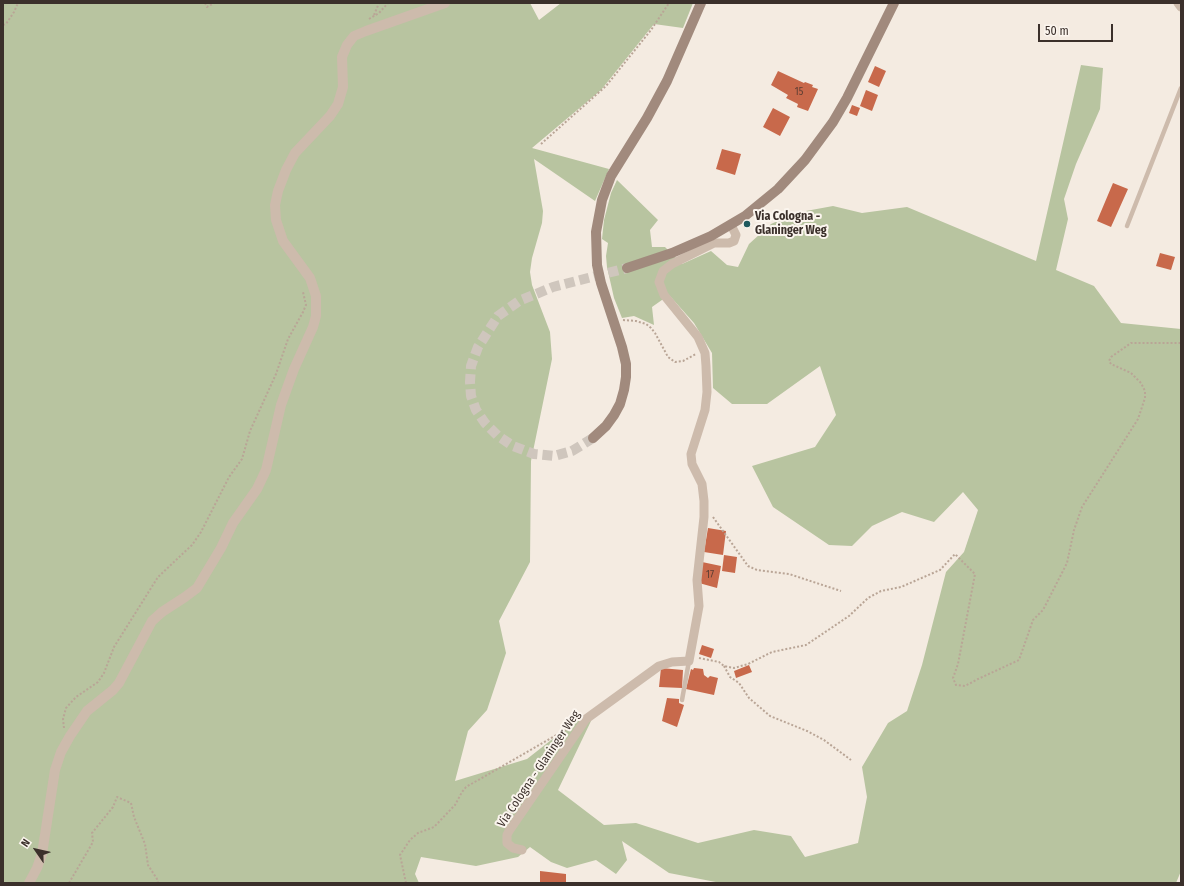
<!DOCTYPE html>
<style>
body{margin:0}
#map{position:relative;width:1184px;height:886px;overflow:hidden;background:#f4ebe1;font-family:"Fira Sans Condensed",sans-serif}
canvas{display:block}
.frame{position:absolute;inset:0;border:4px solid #3b302b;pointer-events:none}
.north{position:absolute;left:16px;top:830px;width:40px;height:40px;-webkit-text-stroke:3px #fbf5ee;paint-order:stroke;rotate:304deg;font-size:11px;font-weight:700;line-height:16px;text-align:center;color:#3b302b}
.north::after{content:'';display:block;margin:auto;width:14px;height:18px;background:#3b302b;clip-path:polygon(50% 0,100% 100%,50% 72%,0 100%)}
.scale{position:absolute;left:1038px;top:24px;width:75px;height:18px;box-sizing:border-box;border:2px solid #3b302b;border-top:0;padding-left:5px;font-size:12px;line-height:14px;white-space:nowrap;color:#3b302b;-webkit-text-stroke:3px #fbf5ee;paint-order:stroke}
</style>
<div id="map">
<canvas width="1184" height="886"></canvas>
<div class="frame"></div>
<div class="north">N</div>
<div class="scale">50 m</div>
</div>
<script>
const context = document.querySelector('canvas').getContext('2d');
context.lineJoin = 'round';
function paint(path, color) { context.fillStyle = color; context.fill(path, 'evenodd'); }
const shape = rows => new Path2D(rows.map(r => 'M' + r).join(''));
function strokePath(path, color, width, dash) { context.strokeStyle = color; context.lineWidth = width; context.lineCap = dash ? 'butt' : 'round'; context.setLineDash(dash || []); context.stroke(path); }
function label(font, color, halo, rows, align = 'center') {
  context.font = font + ' "Fira Sans Condensed",sans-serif'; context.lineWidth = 4; context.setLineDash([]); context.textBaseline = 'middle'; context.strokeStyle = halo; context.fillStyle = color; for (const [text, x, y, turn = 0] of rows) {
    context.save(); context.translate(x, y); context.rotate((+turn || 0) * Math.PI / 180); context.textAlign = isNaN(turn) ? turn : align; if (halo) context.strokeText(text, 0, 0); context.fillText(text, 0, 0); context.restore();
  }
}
paint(shape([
 [3,3,530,3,539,20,561,3,693,3,683,28,654,24,601,90,532,148,609,169,595,201,534,159,543,211,542,223,532,258,530,272,532,285,550,332,552,359,531,461,530,562,499,621,506,653,487,710,468,731,455,781,527,759,583,715,591,721,558,790,604,825,636,823,698,843,754,830,791,836,805,857,858,843,867,797,862,767,888,723,907,711,922,665,946,572,964,552,978,510,963,492,934,522,902,512,872,526,852,546,829,545,773,507,752,466,815,447,836,415,820,366,767,404,732,404,713,388,712,353,694,323,669,295,652,307,654,325,634,316,622,318,614,298,607,267,606,256,608,243,602,239,604,220,611,193,617,180,658,220,650,230,652,247,665,247,682,264,711,251,727,265,738,267,749,244,771,224,795,213,833,206,862,213,907,207,1036,261,1081,65,1103,68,1100,109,1076,164,1064,199,1068,219,1056,270,1094,286,1121,323,1181,329,1181,871,1176,883,721,883,669,873,622,841,627,860,616,874,596,860,567,868,551,862,530,847,518,857,476,866,421,857,415,874,419,883,3,883]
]), '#b8c4a0');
paint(shape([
 [875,66,886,71,879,87,868,82],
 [778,71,804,83,805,82,813,85,812,87,818,89,808,111,797,107,798,104,786,98,788,95,771,85],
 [866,90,878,95,872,111,860,106],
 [852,105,860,108,857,116,849,113],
 [773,108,790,117,780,136,763,127],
 [722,149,741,154,735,175,716,169],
 [1113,183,1128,189,1111,227,1097,221],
 [1160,253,1175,257,1171,270,1156,266],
 [708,528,726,531,723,555,704,552],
 [724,555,737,557,735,573,722,571],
 [702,562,721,566,717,588,699,583],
 [702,645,714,649,711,658,699,654],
 [749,665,752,672,736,678,734,671],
 [661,668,683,670,682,688,659,687],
 [694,668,703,669,704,675,708,678,710,676,718,678,714,695,686,689,691,669,693,670],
 [667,698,679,699,679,703,684,705,677,727,662,721],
 [540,871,566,874,566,883,540,883]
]), '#c8694b');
strokePath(shape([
 [593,438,572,451,554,456,534,454,513,446,498,436,485,423,476,410,471,396,470,382,471,366,478,347,498,316,519,301,553,287,627,268]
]), '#cfc6bd', 10, [10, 5]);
strokePath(shape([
 [205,3,207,7,214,3],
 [374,15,379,3],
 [369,19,379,13,388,3],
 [3,25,6,24,14,12,18,3],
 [541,144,606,86,651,30,669,3],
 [623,320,636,321,646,324,651,328,655,333,668,357,675,362,683,361,696,354],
 [713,517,748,566,757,570,789,574,841,591],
 [699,658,719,662,724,666,734,668,748,664,772,652,806,645,849,616,868,598,881,591,901,587,940,570,955,554,975,574,958,664,953,678,956,685,965,686,978,679,1019,660,1033,620,1043,610,1067,563,1074,530,1082,507,1138,419,1145,398,1145,391,1141,383,1131,373,1111,364,1109,361,1111,357,1131,343,1181,343],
 [724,666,730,677,739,683,749,698,770,716,807,731,824,740,851,760],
 [64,728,63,719,66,708,76,697,98,682,104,673,114,647,158,577,192,545,201,532,229,477,242,459,250,431,276,374,288,339,303,312,306,305,303,292],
 [69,883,93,842,92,833,113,807,117,797,131,803,134,817,145,844,148,865,157,879,158,883],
 [406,883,400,855,410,840,418,833,434,827,455,805,462,792,466,787,567,729]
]), '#b9a596', 2, [2, 2]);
strokePath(shape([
 [1127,226,1181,88],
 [682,700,689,661]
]), '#cdbbac', 4.5);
strokePath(shape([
 [1178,3,1181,7],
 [522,850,513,848,507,843,507,835,509,831,586,719,659,666,672,662,689,661,699,606,697,580,704,517,704,501,702,484,692,464,691,454,705,410,707,392,706,366,705,353,698,337,664,295,659,282,663,271,672,264,714,243,729,243,734,241,736,235,731,225]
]), '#cdbbac', 9);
strokePath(shape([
 [29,883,37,868,42,854,55,770,61,752,70,736,87,711,113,690,119,683,152,621,162,612,185,597,197,588,221,548,233,523,257,489,266,470,281,405,294,369,313,327,316,316,316,296,310,278,283,241,276,220,275,205,278,191,286,170,295,153,330,116,338,104,343,87,342,57,347,45,354,36,366,31,445,3]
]), '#cdbbac', 10);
strokePath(shape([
 [627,268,672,253,711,236,745,216,778,189,805,160,833,122,847,98,894,3],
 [593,438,606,426,614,415,620,404,624,390,626,377,626,364,622,347,601,283,597,265,596,232,602,200,611,176,647,118,667,81,701,3]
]), '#a18a7d', 10);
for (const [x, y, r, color] of [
 [747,224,4,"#1f5a5e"]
]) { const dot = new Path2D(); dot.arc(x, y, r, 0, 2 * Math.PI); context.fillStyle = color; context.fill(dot); strokePath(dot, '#fbf5ee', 1.5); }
label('10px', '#5e3e33', null, [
 ["15",799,92],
 ["17",710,575]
]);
label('bold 12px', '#3b302b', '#fbf5ee', [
 ["Via Cologna -",755,217],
 ["Glaninger Weg",755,231]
], 'left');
label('12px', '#3b302b', '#fbf5ee', [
 ["Via Cologna - Glaninger Weg",539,769,-56]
]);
</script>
